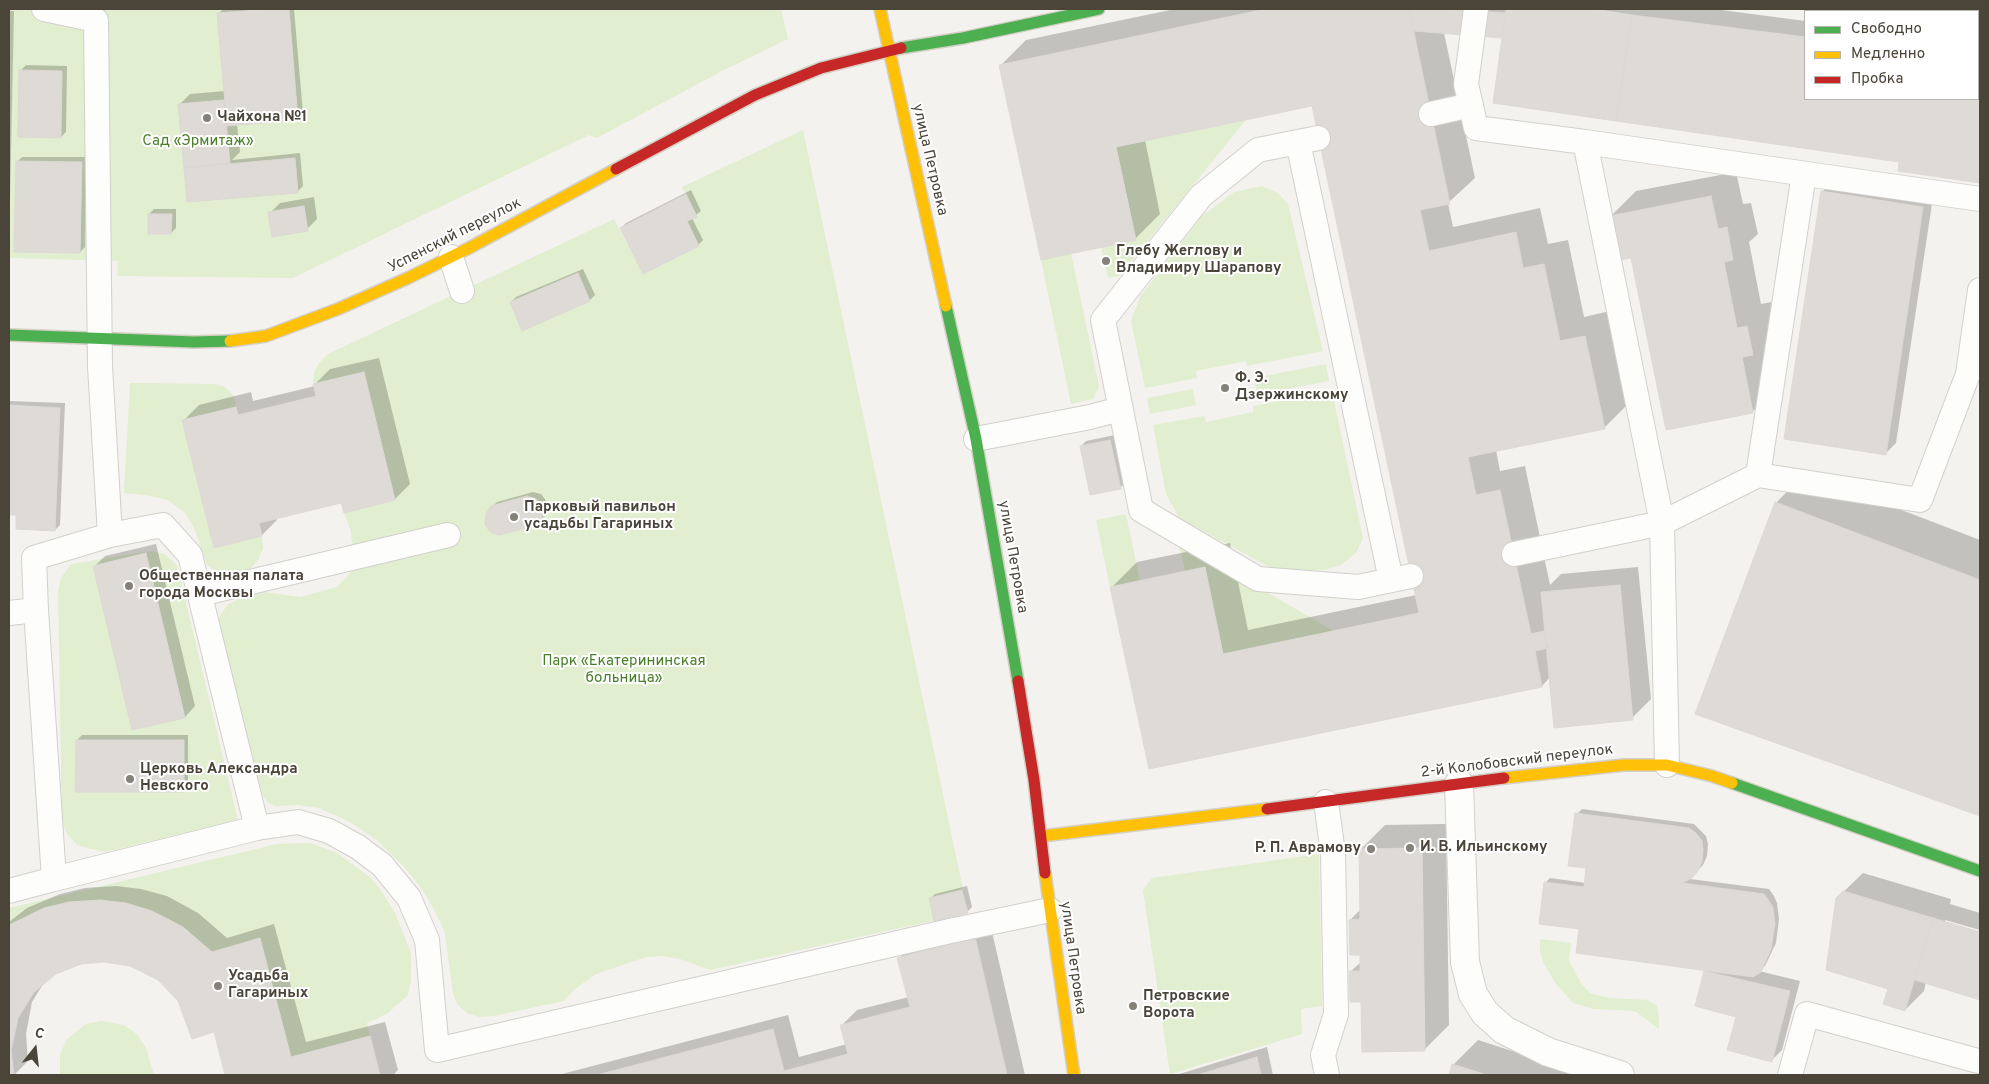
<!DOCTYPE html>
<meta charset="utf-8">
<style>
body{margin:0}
#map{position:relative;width:1989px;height:1084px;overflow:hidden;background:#f4f2ee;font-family:Overpass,sans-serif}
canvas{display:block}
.frame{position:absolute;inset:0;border:10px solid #4b4439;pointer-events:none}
.legend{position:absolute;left:1804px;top:10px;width:175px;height:90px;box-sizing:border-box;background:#fff;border:1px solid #b7b4b0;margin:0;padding:6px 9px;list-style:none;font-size:15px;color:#4b4439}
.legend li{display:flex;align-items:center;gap:10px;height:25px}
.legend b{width:25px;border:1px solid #b7b4b0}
.north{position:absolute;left:10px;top:1024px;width:50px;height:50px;-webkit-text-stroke:4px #fff;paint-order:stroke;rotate:16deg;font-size:14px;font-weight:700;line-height:20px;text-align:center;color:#4b4439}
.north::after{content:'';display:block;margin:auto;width:18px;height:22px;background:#4b4439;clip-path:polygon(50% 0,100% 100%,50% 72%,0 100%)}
</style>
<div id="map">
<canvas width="1989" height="1084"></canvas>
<div class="frame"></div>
<ul class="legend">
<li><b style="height:6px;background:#4caf50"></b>Свободно</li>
<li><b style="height:6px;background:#ffc107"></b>Медленно</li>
<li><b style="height:6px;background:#c62828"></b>Пробка</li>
</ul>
<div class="north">С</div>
</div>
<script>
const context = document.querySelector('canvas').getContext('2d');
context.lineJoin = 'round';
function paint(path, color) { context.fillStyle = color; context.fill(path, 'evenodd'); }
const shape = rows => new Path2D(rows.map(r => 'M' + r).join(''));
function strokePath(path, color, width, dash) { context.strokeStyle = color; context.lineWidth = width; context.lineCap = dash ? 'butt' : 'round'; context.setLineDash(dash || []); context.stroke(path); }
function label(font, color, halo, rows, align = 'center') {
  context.font = font + ' Overpass,sans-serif'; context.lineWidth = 4; context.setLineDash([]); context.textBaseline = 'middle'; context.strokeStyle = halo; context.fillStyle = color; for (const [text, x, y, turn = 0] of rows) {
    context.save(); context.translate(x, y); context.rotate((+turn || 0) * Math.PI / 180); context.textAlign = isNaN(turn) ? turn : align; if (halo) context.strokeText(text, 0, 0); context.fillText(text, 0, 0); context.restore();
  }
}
paint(shape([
 [9,9,781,9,788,39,722,71,597,138,589,135,293,278,117,276,118,261,9,258],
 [1246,120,1119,276,1108,278,1101,247,1136,240,1116,147],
 [803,130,968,913,710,970,680,959,662,956,646,957,596,974,575,989,564,1001,494,1016,479,1017,467,1013,458,1005,453,994,445,933,437,915,422,889,405,868,378,841,350,822,319,808,297,805,276,806,268,803,263,796,219,632,219,618,227,605,241,598,265,592,300,597,337,587,354,569,351,531,344,513,395,500,364,372,313,384,314,372,319,363,328,354,614,219,643,273,699,246,687,221,697,216,682,187],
 [1262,186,1278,193,1288,204,1323,351,1247,366,1246,361,1196,371,1197,378,1145,388,1131,321,1140,297,1201,217,1234,192],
 [1071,253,1099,386,1093,399,1071,404,1041,260],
 [1326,364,1329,381,1257,395,1254,378],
 [130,383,215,384,225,387,234,396,236,407,183,420,214,548,262,536,263,548,258,560,249,571,237,577,222,576,207,565,194,528,186,514,168,500,145,495,124,493],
 [1193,389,1196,405,1150,414,1147,398],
 [1332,391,1363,538,1356,553,1341,565,1324,570,1275,570,1179,518,1166,494,1153,425,1204,416,1206,422,1253,412,1253,406],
 [1126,514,1140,581,1110,587,1096,520],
 [1178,541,1334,631,1223,654,1205,567,1185,571],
 [151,551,165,554,177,565,238,820,106,852,91,849,77,845,67,834,62,821,58,591,61,578,71,564],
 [146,553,185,717,133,730,93,566],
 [76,740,184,740,184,792,75,792],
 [311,843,337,853,371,878,380,889,395,913,411,953,411,981,408,995,388,1013,367,1023,370,1036,291,1057,259,938,212,952,183,927,152,911,126,903,44,908,9,925,9,908,277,844],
 [1319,854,1322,1006,1301,1009,1302,1034,1170,1074,1143,890,1152,878],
 [1540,939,1571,943,1569,961,1581,983,1590,993,1610,998,1648,1000,1657,1006,1659,1018,1659,1029,1635,1011,1594,1009,1573,1003,1556,984,1544,964,1540,951],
 [101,1021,124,1025,137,1034,146,1048,154,1075,60,1075,60,1054,67,1039,86,1024]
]), '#e1eecf');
paint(shape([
 [223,9,294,9,303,114,298,119,237,124,240,152,232,160,300,153,303,186,298,191,188,201,180,104,190,94,225,91,218,14],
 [1175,9,1714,9,1805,21,1805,99,1978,99,1978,43,1980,43,1980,182,1899,170,1901,161,1503,37,1444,33,1475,178,1448,203,1453,227,1540,208,1548,244,1568,240,1584,317,1610,311,1629,403,1604,428,1496,450,1500,471,1525,466,1550,585,1561,574,1638,567,1651,699,1632,718,1551,676,1542,686,1150,768,1112,587,1137,562,1230,543,1248,630,1416,595,1313,105,1145,140,1160,214,1135,239,1001,65,1026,40],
 [9,11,14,11,9,248],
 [26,65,67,66,66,132,61,137,21,70],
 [22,157,86,157,85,247,80,252,17,162],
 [1736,172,1743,204,1751,203,1758,234,1749,242,1761,304,1771,302,1777,329,1777,387,1752,412,1632,257,1611,216,1636,191],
 [1833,181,1933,197,1896,443,1885,454,1822,192],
 [691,190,701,211,692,218,703,240,698,245,621,228,626,223],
 [314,197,317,219,307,229,270,213,280,203],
 [154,209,176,209,176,228,171,233,149,214],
 [583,269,595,295,590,300,511,302,516,297],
 [379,358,410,484,395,499,342,502,276,518,277,520,262,535,184,420,199,405,251,392,253,401,315,386,315,384,330,369],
 [9,401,65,403,60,525,55,530,18,514,9,514],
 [1115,435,1125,483,1120,488,1081,446,1086,441],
 [1805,473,1980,540,1980,815,1697,713,1776,503],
 [533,492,541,494,547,502,546,514,535,525,492,507,497,502],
 [156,544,195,706,185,717,133,729,95,566,105,556],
 [82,735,188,735,188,786,183,791,77,740],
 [1582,809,1694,824,1706,836,1708,844,1707,856,1703,865,1690,879,1769,889,1774,896,1777,903,1779,919,1776,943,1765,966,1759,971,1800,981,1782,1050,1771,1061,1705,971,1708,969,1580,928,1545,883,1550,878,1586,883,1588,867,1577,814],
 [1446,824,1449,1025,1424,1050,1362,1001,1350,972,1362,961,1350,920,1361,909,1360,850,1385,825],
 [1863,873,1951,899,1950,904,1980,913,1980,930,1945,920,1945,922,1980,933,1980,999,1926,982,1924,991,1905,1010,1890,988,1837,898],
 [116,886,141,889,167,896,198,913,227,938,274,924,306,1042,385,1022,398,1070,393,1075,227,1075,215,1031,179,1000,159,979,130,964,104,960,80,963,55,973,45,981,32,1002,26,1034,28,1061,14,1075,9,1075,9,922,27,908,60,894,85,888],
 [967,886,972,907,967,912,930,899,935,894],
 [990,923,1025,1075,558,1075,788,1015,799,1057,847,1044,842,1025,857,1010,909,997,899,958,914,943],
 [1478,1040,1587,1075,1450,1075,1453,1065],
 [1267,1047,1273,1075,1176,1075]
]), '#0003');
const building = shape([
 [270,9,289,9,298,120,227,126,217,13,270,9],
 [1266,9,1409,9,1450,204,1420,210,1429,251,1516,232,1523,268,1544,264,1560,341,1585,336,1605,429,1468,457,1476,495,1500,490,1531,634,1544,631,1548,648,1535,651,1542,687,1149,769,1110,587,1205,567,1223,654,1419,613,1312,106,1116,147,1136,240,1041,260,999,65,1266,9],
 [1409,9,1445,9,1506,13,1502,38,1414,31,1409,9],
 [1506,9,1593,9,1632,15,1616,121,1493,103,1506,9],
 [1632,15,1805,37,1805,99,1978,99,1978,60,1980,60,1980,183,1898,171,1899,162,1616,121,1632,15],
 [19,70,62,71,61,138,18,137,19,70],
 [224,100,230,163,184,168,178,104,224,100],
 [295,158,298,193,187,202,184,168,295,158],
 [16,161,82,162,80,253,14,252,16,161],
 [1821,191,1923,207,1886,455,1784,439,1821,191],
 [686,194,697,217,687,221,699,246,643,274,620,228,686,194],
 [1711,196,1718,229,1727,227,1733,260,1724,262,1737,328,1747,326,1753,355,1742,357,1753,413,1666,430,1631,258,1619,260,1610,216,1711,196],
 [304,206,308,231,272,237,268,212,304,206],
 [148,214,172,214,171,234,148,234,148,214],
 [578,273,590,301,522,331,510,302,578,273],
 [364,372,395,500,344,513,341,503,259,523,262,536,214,548,182,420,236,407,238,415,316,396,313,384,364,372],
 [9,405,60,408,55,531,16,529,16,515,9,515,9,405],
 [1110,440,1121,489,1090,495,1080,446,1110,440],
 [527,496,536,499,543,507,541,520,535,526,499,535,490,532,485,524,486,514,491,506,527,496],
 [1775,502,1980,580,1980,816,1695,714,1775,502],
 [146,553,185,718,132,730,93,566,146,553],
 [1620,585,1633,720,1554,728,1541,592,1620,585],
 [76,740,184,740,184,792,75,792,76,740],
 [1575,813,1689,828,1696,833,1702,841,1703,850,1702,862,1698,871,1692,878,1682,883,1764,894,1769,901,1773,908,1775,924,1771,949,1761,972,1753,977,1576,953,1579,929,1539,924,1544,882,1584,887,1586,868,1568,866,1575,813],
 [1422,848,1425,1051,1362,1052,1361,1002,1350,1002,1349,971,1360,971,1360,955,1350,955,1349,920,1360,919,1359,849,1422,848],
 [962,890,968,913,934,921,929,898,962,890],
 [1843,891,1933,918,1905,1011,1883,1004,1888,989,1826,970,1836,898,1843,891],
 [100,900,126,903,152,911,183,927,212,952,260,938,291,1057,370,1036,380,1075,225,1075,214,1032,192,1039,178,1001,158,980,130,966,104,962,81,964,56,974,34,992,18,1018,11,1050,14,1075,9,1075,9,925,44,908,69,902,100,900],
 [1933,918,1980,932,1980,1000,1915,980,1933,918],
 [975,937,1007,1075,597,1075,773,1029,784,1071,848,1054,840,1025,910,1007,897,958,975,937],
 [1704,971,1790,991,1772,1062,1727,1050,1736,1017,1695,1006,1704,971],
 [1257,1057,1261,1075,1197,1075,1257,1057],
 [1452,1064,1487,1075,1449,1075,1452,1064]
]);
paint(building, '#dedbd6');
strokePath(building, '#dcd9d4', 1);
const lane = shape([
 [44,9,96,20,100,366,110,535,34,558,36,610,54,879,257,828,298,822,329,831,358,847,382,865,409,898,427,940,437,1050,950,931,1050,910],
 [1476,9,1466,84,1476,128,1585,142,1662,523,1667,765],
 [1431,114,1471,105],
 [1318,138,1258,150,1201,196,1103,320,1141,510,1258,579,1358,587,1411,576],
 [1298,142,1391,580],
 [1585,142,1980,199],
 [451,257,462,291],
 [976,439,1090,417,1120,409],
 [1758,475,1804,174],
 [110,535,163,525,190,555,257,828],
 [1514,554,1662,523,1758,475,1920,500,1968,374,1980,290],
 [200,594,448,535],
 [9,613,36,610],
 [1326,802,1333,853,1336,1014,1323,1055,1327,1075],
 [9,891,54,879],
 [1790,1075,1807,1014,1978,1061]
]);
const street = shape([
 [1920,9,1941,11],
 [1978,16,1980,16],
 [1459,784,1465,962,1473,994,1485,1013,1504,1030,1548,1052,1620,1075]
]);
const fast = shape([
 [901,48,963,38,1099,9],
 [946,306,976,439,1018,681],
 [9,335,194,342,230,341],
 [1732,783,1980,871]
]);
const slow = shape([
 [880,9,946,306],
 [230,341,266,336,338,309,408,278,469,248,616,169],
 [1504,778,1624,765,1667,765,1712,776,1732,783],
 [1042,836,1267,809],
 [1045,873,1074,1075]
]);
const jam = shape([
 [616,169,755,95,821,68,901,48],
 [1018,681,1034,780,1045,873],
 [1267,809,1504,778]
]);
strokePath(lane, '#d2d0cb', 26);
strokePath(street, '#d2d0cb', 30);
strokePath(fast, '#d3cfc5', 14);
strokePath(slow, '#d3cfc5', 14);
strokePath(jam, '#d3cfc5', 14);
strokePath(lane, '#fdfdfc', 24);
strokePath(street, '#fdfdfc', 28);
strokePath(fast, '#4caf50', 11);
strokePath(slow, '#ffc107', 11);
strokePath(jam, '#c62828', 11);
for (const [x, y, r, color] of [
 [207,118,5,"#868178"],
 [1106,261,5,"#868178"],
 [1225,388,5,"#868178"],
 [514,517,5,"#868178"],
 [129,586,5,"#868178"],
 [130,779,5,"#868178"],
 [1410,848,5,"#868178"],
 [1371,849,5,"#868178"],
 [218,986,5,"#868178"],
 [1133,1006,5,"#868178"]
]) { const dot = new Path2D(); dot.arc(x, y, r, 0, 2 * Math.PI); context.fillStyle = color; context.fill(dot); strokePath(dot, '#fff', 2); }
label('bold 15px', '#4b4439', '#fff', [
 ["Чайхона №1",217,118],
 ["Глебу Жеглову и",1116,252],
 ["Владимиру Шарапову",1116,269],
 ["Ф. Э.",1235,379],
 ["Дзержинскому",1235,396],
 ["Парковый павильон",524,508],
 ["усадьбы Гагариных",524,525],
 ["Общественная палата",139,577],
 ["города Москвы",139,594],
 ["Церковь Александра",140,770],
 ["Невского",140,787],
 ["И. В. Ильинскому",1420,848],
 ["Р. П. Аврамову",1361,849,"right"],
 ["Усадьба",228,977],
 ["Гагариных",228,994],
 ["Петровские",1143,997],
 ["Ворота",1143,1014]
], 'left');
label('15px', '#4a7f2a', '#fff', [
 ["Сад «Эрмитаж»",198,142],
 ["Парк «Екатерининская",624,662],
 ["больница»",624,679]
]);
label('15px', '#4b4439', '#fff', [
 ["улица Петровка",929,160,77],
 ["Успенский переулок",455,236,-27],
 ["улица Петровка",1012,557,80],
 ["2-й Колобовский переулок",1517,762,-7],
 ["улица Петровка",1072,958,82]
]);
</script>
